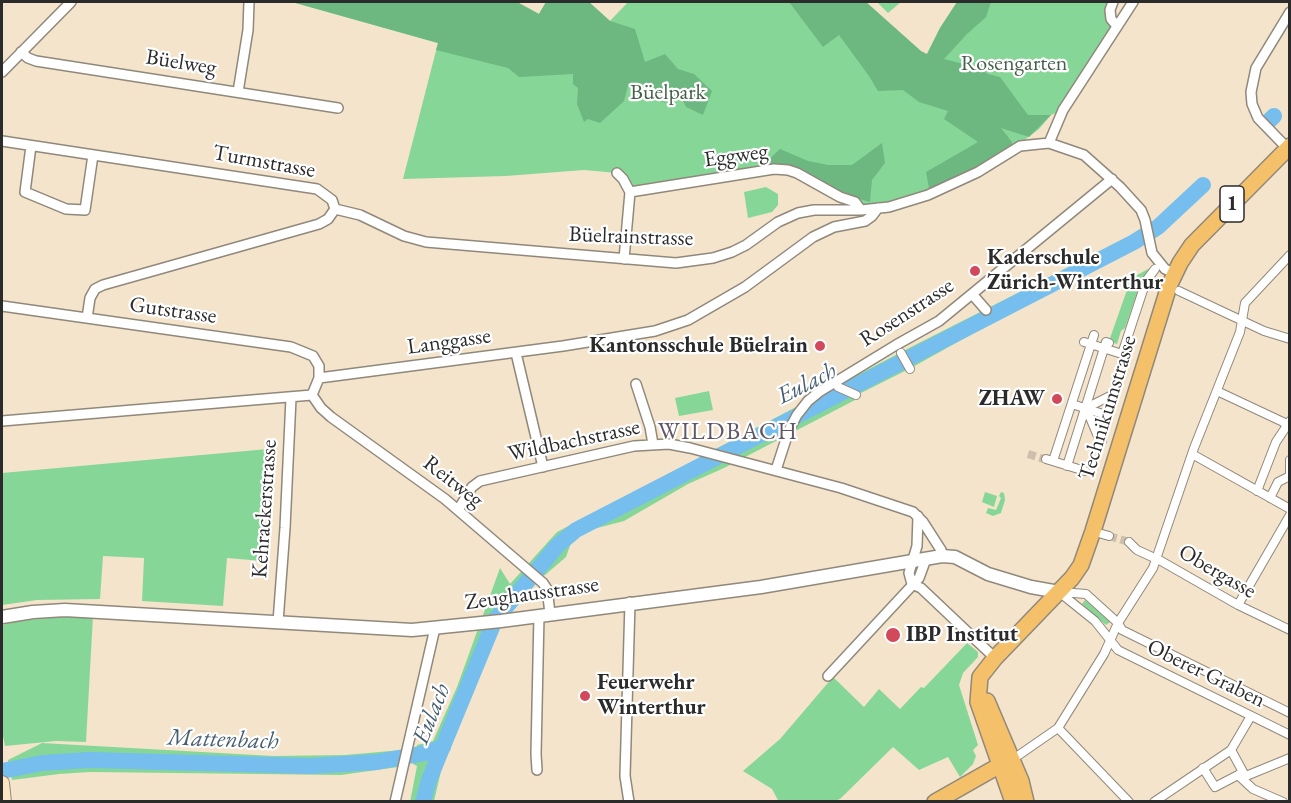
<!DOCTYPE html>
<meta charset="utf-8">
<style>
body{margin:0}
#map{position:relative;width:1291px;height:803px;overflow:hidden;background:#f4e4cb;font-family:"EB Garamond",serif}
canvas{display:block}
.frame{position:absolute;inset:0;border:3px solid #2b2b2b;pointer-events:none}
</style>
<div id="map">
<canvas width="1291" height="803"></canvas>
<div class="frame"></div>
</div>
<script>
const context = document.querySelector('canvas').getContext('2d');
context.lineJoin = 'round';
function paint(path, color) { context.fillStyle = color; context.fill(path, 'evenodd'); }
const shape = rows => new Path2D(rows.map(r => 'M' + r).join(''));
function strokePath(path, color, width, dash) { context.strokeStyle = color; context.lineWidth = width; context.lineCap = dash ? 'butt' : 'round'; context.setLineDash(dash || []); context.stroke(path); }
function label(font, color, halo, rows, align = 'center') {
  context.font = font + ' "EB Garamond",serif'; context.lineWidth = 4.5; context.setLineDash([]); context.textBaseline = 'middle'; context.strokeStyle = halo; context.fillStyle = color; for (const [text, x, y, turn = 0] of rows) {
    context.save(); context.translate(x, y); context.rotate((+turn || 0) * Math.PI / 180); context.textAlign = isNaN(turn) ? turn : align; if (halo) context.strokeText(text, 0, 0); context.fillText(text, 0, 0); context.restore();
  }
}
paint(shape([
 [292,2,517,2,539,14,546,2,589,2,610,21,628,2,866,2,926,56,940,28,957,2,1113,2,1110,10,1117,26,1063,110,1051,115,1039,129,1011,150,946,188,861,210,788,170,630,192,617,173,584,170,506,176,403,179,438,43],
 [877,2,901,2,888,13],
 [766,187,778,194,778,205,772,212,748,218,744,192],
 [1147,229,1142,241,998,317,999,319,911,368,855,396,857,399,724,468,688,484,624,521,582,532,572,540,566,557,545,575,537,578,501,621,442,767,434,801,410,802,417,766,413,764,417,745,433,741,457,687,500,568,510,584,557,532,907,349,1081,261,1084,264],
 [1150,268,1151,271,1139,287,1125,328,1121,331,1117,344,1109,341,1128,287,1126,281],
 [709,391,713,410,679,416,675,398],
 [268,449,262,561,227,558,223,606,142,601,144,558,103,556,100,599,37,600,2,605,2,473],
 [985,492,997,496,994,507,982,502],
 [1001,492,1004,493,1005,500,1001,513,993,516,986,513,988,508,996,510,1001,498,999,496],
 [1085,600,1110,622,1106,625,1082,604],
 [72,616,93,616,86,742,56,741,5,746,2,731,2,625,17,621],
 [967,643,978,652,978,657,963,673,959,685,978,745,973,750,976,756,973,764,960,777,948,757,919,770,893,747,840,799,835,801,779,802,772,789,743,771,780,739,833,677,864,707,879,689,900,709,921,687,924,688],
 [42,743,273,756,345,755,402,750,398,767,341,775,90,772,59,774,12,780,8,760]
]), '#86d797');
paint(shape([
 [292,2,517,2,539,14,546,2,589,2,610,21,635,29,645,62,665,54,678,69,694,74,712,91,703,115,686,107,679,92,671,91,665,103,655,98,652,83,628,86,624,101,600,123,588,119,584,122,577,104,578,88,573,84,573,74,519,77,508,68,436,50,438,43],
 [789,2,866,2,921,51,927,54,940,28,957,2,991,2,986,17,967,34,944,59,976,67,988,74,1000,77,1028,115,1051,115,1029,137,1001,128,1012,142,1011,150,930,194,926,172,978,142,944,119,948,111,919,102,903,90,878,91,869,76,839,35,823,47],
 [882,143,885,163,872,180,870,202,846,195,819,181,761,167,780,149,808,161,828,165,852,165]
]), '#6cb880');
strokePath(shape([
 [1270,120,1274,116],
 [2,771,42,763,89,760,310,766,377,762,425,753,443,747],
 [423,802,429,780,495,620,557,546,576,530,1134,242,1158,227,1203,185]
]), '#76beee', 16);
strokePath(shape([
 [1028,454,1044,459],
 [1109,536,1129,542]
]), '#ccbfab', 8, [8, 4]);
const pedestrian = shape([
 [1179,291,1264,331,1290,339],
 [1084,342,1122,354,1146,281,1155,269],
 [901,353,910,369],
 [838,387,856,395],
 [1217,391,1283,422,1290,428],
 [1072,404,1109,416],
 [1102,441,1097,434,1086,408,1112,395],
 [1192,454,1290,509],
 [1046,459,1085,471],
 [1053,461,1094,335],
 [1067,466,1106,342,1109,343],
 [1257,491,1276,442,1290,421],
 [1270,498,1278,482,1290,476,1290,460],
 [1102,534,1109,536],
 [1129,542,1137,550,1161,561,1238,605,1290,630],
 [1059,592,1095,621,1118,650,1290,735],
 [1061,592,1086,594,1118,623,1122,630,1290,713],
 [1238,605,1290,515],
 [1058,728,1129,802],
 [1231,750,1243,772,1238,775,1253,789,1283,802],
 [1019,755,1058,728,1104,654,1118,623,1153,568,1194,448,1240,332,1245,303,1290,255],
 [1203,768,1215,787,1238,775,1246,776,1290,758],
 [1154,802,1231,750,1251,716]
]);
const minor = shape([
 [1113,2,1110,10,1111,19,1117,26],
 [1290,12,1256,68,1251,92,1252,104,1258,118,1290,151],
 [21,52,28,58,36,61,338,108],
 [2,72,71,2],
 [238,92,248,30,249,2],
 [2,141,317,189,332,200,335,209],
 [1049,143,1063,110,1133,2],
 [31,146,25,192,66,209,85,210,93,155],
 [617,173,623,179,630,192],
 [630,192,774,169,788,170,797,173,840,197,855,202,861,210],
 [335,209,360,215,404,236,426,242,676,263,713,258,732,252,746,245,778,222,798,213,814,210,861,210,889,207,928,195,978,172,1020,146,1049,143,1084,155,1120,187,1141,210,1145,220,1152,253,1165,269,1174,273],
 [624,259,630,192],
 [972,294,986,310],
 [2,306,291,347,313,356,319,366,319,378,312,395,2,421],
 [87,318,90,298,95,289,103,285,319,224,328,219,335,209],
 [516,353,543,467],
 [319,378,563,346,655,331,688,320,745,287,813,237,834,227,865,221,872,216,878,208],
 [636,384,650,427,653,444],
 [312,395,321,408,331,417,445,499,543,583,547,589,550,613],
 [776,470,789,430,797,415,808,401,819,392,896,345,939,321,1112,179],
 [458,510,472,487,480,481,634,446,669,444,690,448,841,488,913,512,923,522,941,550,942,556],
 [912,584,921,588,995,658],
 [912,584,909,573,917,546,918,516],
 [278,622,285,528,291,398],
 [828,676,919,578,926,559],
 [537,770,536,754,539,615],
 [395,802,435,628],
 [629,802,625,776,630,602]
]);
const tertiary = shape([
 [2,617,33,612,65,610,412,630,501,621,761,587,942,556,955,557,988,574,1031,587,1059,592]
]);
const secondary = shape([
 [2,783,4,802]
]);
const primary = shape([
 [987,701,1021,781,1026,802],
 [935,802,1009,760],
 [1013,802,978,702,980,677,995,658,1072,578,1081,565,1093,531,1169,286,1180,263,1192,245,1290,146]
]);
strokePath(pedestrian, '#90887b', 10);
strokePath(minor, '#90887b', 12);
strokePath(tertiary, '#90887b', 15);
strokePath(secondary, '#90887b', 16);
strokePath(primary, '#90887b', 18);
strokePath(pedestrian, '#fff', 8);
strokePath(minor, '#fff', 9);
strokePath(tertiary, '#fff', 12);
strokePath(secondary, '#fbe6c3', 14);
strokePath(primary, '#f4c16a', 15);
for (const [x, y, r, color] of [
 [975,271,6,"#d1495b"],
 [820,346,6,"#d1495b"],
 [1057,399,6,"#d1495b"],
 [893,635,8,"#d1495b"],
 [585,696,6,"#d1495b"]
]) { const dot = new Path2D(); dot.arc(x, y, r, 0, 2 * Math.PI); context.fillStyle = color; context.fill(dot); strokePath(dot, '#fff', 2); }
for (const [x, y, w] of [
 [1232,204,24]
]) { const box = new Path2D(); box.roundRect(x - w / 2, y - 18, w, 36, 4.5); context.fillStyle = '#fff'; context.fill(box); strokePath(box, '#2b2b2b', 1.5); }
label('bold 21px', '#2b2b2b', null, [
 ["1",1232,204]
]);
label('22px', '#2b2b2b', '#fff', [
 ["Büelweg",181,63,9],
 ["Eggweg",736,156,-8],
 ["Turmstrasse",264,162,10],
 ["Büelrainstrasse",631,237,2],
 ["Gutstrasse",173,311,8],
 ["Rosenstrasse",907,313,-33],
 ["Langgasse",449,342,-8],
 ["Technikumstrasse",1108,408,-73],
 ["Wildbachstrasse",574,441,-12],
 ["Reitweg",453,482,38],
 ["Kehrackerstrasse",265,509,-86],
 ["Obergasse",1217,572,30],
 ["Zeughausstrasse",532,594,-8],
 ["Oberer Graben",1206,674,26]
]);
label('22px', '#465f4b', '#fff', [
 ["Rosengarten",1014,64],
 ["Büelpark",668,93]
]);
label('bold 22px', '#2b2b2b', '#fff', [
 ["Kaderschule",987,258],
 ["Zürich-Winterthur",987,283],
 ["Kantonsschule Büelrain",808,346,"right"],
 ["ZHAW",1045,399,"right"],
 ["IBP Institut",906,635],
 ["Feuerwehr",597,683],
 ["Winterthur",597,708]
], 'left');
label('italic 24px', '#455e6f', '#fff', [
 ["Eulach",807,384,-27],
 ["Eulach",432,714,-68],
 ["Mattenbach",223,740,2]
]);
context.letterSpacing = '1.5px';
label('24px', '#615665', '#fff', [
 ["WILDBACH",728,432]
]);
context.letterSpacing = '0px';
</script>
